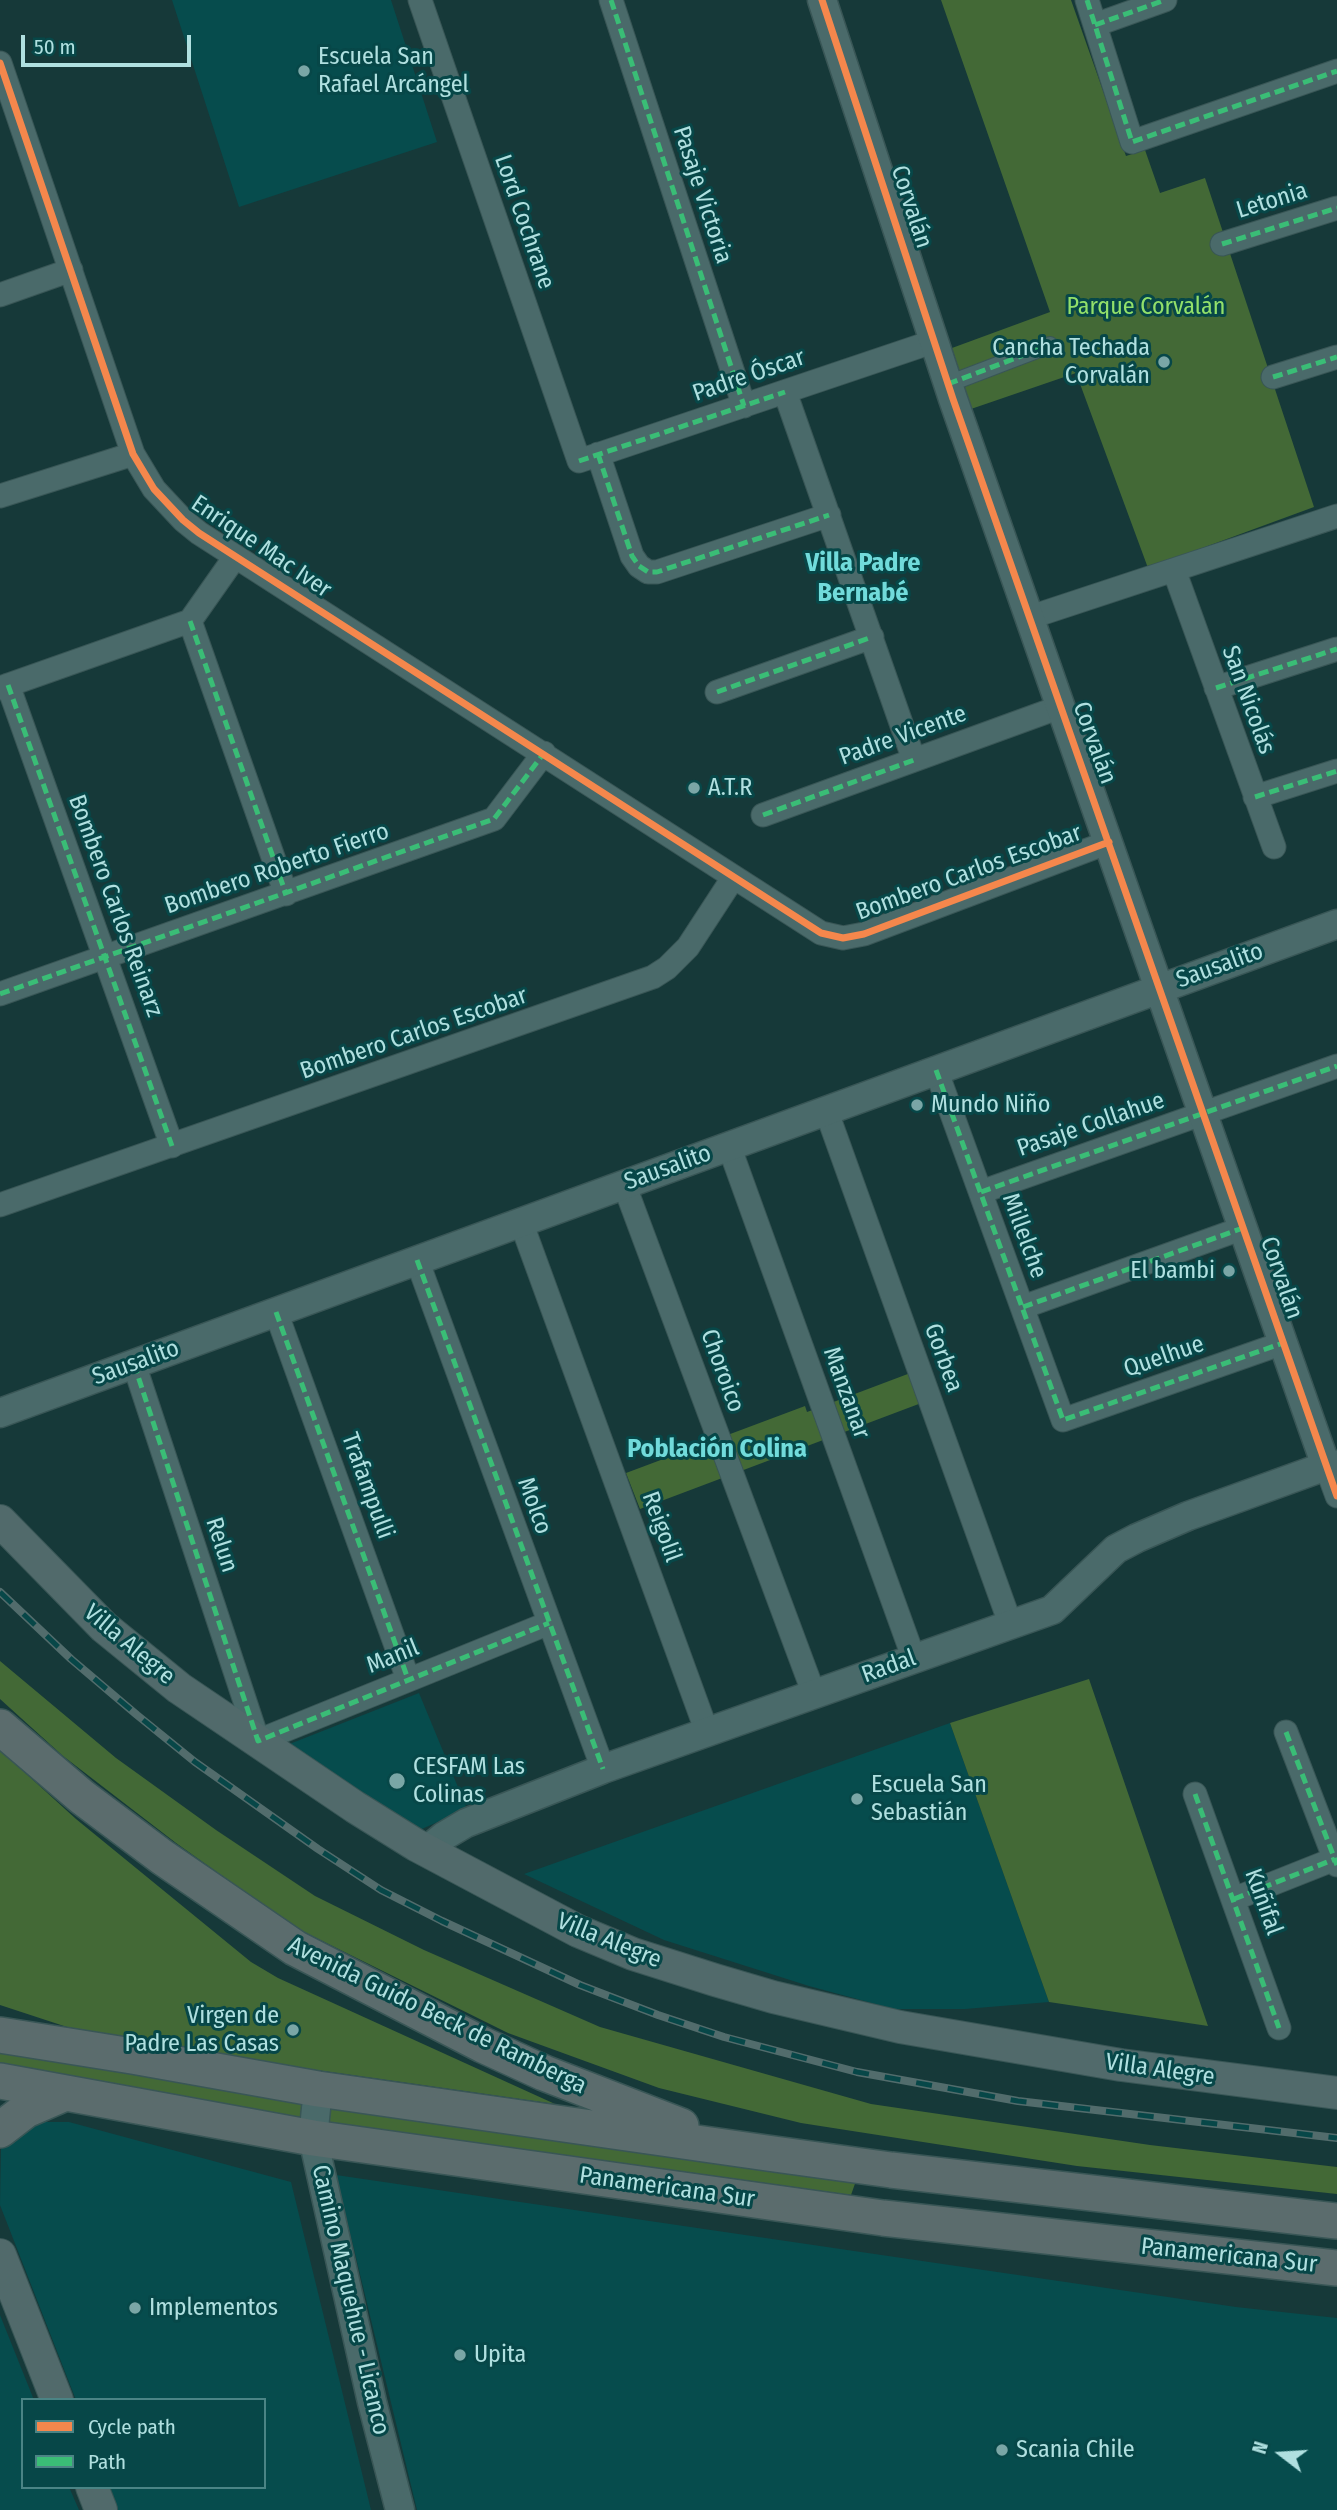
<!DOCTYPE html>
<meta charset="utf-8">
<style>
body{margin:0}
#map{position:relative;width:1337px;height:2510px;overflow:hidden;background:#163939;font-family:"Fira Sans Condensed",sans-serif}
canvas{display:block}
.legend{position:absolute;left:21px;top:2398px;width:245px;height:91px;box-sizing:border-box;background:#074748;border:2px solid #4b8485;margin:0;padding:9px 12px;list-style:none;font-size:21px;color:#b0e0e0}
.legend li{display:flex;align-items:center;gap:14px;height:35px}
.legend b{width:35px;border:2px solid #4b8485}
.north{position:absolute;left:1246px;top:2419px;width:70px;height:70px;-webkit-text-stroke:5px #074748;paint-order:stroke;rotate:287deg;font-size:19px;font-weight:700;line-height:28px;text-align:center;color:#b0e0e0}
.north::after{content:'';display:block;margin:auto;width:24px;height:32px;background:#b0e0e0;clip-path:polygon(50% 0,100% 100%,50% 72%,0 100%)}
.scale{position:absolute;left:21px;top:35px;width:170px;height:32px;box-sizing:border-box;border:4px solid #b0e0e0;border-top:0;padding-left:9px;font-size:21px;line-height:24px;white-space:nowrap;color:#b0e0e0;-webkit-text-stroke:5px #074748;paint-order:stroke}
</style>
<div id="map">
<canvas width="1337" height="2510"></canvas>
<ul class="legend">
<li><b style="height:9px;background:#f5874c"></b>Cycle path</li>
<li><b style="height:9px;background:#3abd76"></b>Path</li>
</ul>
<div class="north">N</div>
<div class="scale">50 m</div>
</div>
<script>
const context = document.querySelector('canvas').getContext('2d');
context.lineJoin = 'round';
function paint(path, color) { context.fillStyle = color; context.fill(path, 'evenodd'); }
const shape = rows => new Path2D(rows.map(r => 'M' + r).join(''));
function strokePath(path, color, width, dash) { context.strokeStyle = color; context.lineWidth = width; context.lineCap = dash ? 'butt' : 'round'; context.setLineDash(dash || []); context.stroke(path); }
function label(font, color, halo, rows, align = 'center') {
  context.font = font + ' "Fira Sans Condensed",sans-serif'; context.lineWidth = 6; context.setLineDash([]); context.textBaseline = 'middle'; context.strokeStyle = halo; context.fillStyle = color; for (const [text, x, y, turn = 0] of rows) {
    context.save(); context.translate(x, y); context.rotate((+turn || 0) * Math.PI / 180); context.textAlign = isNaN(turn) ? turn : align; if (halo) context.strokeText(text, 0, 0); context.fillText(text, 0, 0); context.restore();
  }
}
paint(shape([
 [172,0,391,0,437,142,239,207],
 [419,1693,467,1809,415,1832,287,1745],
 [950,1723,1049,2002,965,2009,894,2009,809,1986,664,1940,524,1874],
 [39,2122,69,2122,291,2182,371,2510,118,2510,110,2487,264,2487,264,2400,76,2400,0,2205,1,2149,12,2136],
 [336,2175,1236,2307,1337,2318,1337,2510,417,2510],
 [0,2315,34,2400,23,2400,23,2487,69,2487,79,2510,0,2510]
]), '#064c4d');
paint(shape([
 [941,0,1071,0,1126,156,1145,150,1160,193,1205,178,1314,507,1148,568,1076,373,971,409,952,348,1050,312],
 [913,1372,924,1402,640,1509,626,1473,805,1406,807,1412],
 [0,1661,116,1758,216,1830,315,1896,424,1950,600,2027,871,2104,1150,2145,1337,2167,1337,2194,1077,2166,801,2123,659,2088,508,2033,294,1927,176,1843,63,1756,0,1699],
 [1089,1679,1129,1796,1208,2026,1049,2002,950,1723],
 [0,1750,76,1819,251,1962,278,1978,555,2104,253,2061,132,2040,67,2027,0,2005],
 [0,2051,857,2178,851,2195,277,2115,0,2069]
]), '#436936');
const pedestrian = shape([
 [948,384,1050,345]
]);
const minor = shape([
 [420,0,579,461,935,341],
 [611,0,744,406],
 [1087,0,1132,142,1337,71],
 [1095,25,1165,0],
 [0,63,133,454,154,489,183,520,199,533,821,933,843,938,864,934,1109,842],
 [1222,244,1337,208],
 [0,295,71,270],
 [1273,377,1337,357],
 [785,392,914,760],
 [598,454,632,556,639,566,648,572,657,572,829,515],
 [0,496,133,454],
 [1174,570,1274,847],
 [1031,617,1337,516],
 [190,621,286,894],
 [8,685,172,1146],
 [0,688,190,621,235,557],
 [1216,688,1337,649],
 [717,692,872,637],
 [1255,797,1337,771],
 [763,815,1060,707],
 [0,994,494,819,544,753],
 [936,1070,1063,1420,1283,1343],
 [826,1110,1010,1623],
 [729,1146,914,1659],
 [624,1184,814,1694],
 [981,1192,1337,1066],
 [0,1205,653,977,667,968,688,947,733,878],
 [521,1222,707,1732],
 [417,1260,603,1769],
 [1023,1307,1243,1228],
 [276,1312,408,1679],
 [134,1364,258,1741,549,1623],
 [1337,1462,1326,1466,1337,1496],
 [1286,1732,1337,1865],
 [1195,1794,1279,2028],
 [1234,1899,1337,1858]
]);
const tertiary = shape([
 [0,1413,1337,924],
 [427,1850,444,1836,466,1823,603,1769,1052,1610,1116,1549,1137,1538,1188,1516,1326,1466,953,399,822,0],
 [318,2089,313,2138,372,2402,400,2510]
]);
const secondary = shape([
 [0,1521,104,1627,179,1688,355,1807,416,1845,578,1931,633,1954,715,1980,773,1997,900,2027,1121,2065,1337,2093],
 [0,2255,57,2400],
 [92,2487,101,2510]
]);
const primary = shape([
 [0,1727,82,1797,162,1857,295,1948,483,2045,544,2073,681,2126],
 [0,2035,132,2056,318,2089,767,2153,891,2170,1337,2221],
 [0,2081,313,2138,883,2218,1337,2268],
 [0,2130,26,2110,63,2094]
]);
strokePath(pedestrian, '#395656', 18);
strokePath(minor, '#395656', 25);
strokePath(tertiary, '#395656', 31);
strokePath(secondary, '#395656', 34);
strokePath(primary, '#395656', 38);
strokePath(pedestrian, '#4a6a6a', 16);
strokePath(minor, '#4a6a6a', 23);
strokePath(tertiary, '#4a6a6a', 28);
strokePath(secondary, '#516a6b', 32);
strokePath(primary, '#5b6c6d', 35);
const rail = shape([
 [0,1592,71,1659,137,1715,195,1762,318,1849,381,1890,442,1921,580,1985,658,2015,724,2037,857,2072,1018,2101,1337,2138]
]);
strokePath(rail, '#526c6c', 8);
strokePath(rail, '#074748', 5, [16]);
strokePath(shape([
 [611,0,744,406],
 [1087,0,1132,142,1337,71],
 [1095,25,1165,0],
 [1222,244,1337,208],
 [1273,377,1337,357],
 [948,384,1050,345],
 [598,454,632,556,639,566,648,572,657,572,829,515],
 [579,461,785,392],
 [190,621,286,894],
 [8,685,172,1146],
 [1216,688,1337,649],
 [717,692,872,637],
 [1255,797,1337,771],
 [763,815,914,760],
 [0,994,494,819,544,753],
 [936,1070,1063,1420,1283,1343],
 [981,1192,1337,1066],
 [417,1260,603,1769],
 [1023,1307,1243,1228],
 [276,1312,408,1679],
 [134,1364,258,1741,549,1623],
 [1286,1732,1337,1865],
 [1195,1794,1279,2028],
 [1234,1899,1335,1859]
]), '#3abd76', 5, [10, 5]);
strokePath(shape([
 [822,0,953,399,1337,1496],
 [0,63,133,454,154,489,183,520,199,533,821,933,843,938,864,934,1109,842]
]), '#f5874c', 7);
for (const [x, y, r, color] of [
 [304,71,7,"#7aa6a6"],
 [1164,362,7,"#7aa6a6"],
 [694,788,7,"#7aa6a6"],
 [917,1105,7,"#7aa6a6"],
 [1229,1271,7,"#7aa6a6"],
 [397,1781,9,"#7aa6a6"],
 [857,1799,7,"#7aa6a6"],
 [293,2030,7,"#7aa6a6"],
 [135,2308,7,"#7aa6a6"],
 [460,2355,7,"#7aa6a6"],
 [1002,2450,7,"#7aa6a6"]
]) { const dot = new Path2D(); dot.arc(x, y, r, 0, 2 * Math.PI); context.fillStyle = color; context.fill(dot); strokePath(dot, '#074748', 2.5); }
label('24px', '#b0e0e0', '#074748', [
 ["Escuela San",318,57],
 ["Rafael Arcángel",318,85],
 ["Cancha Techada",1150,348,"right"],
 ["Corvalán",1150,376,"right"],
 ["A.T.R",708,788],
 ["Mundo Niño",931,1105],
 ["El bambi",1215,1271,"right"],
 ["CESFAM Las",413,1767],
 ["Colinas",413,1795],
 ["Escuela San",871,1785],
 ["Sebastián",871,1813],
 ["Virgen de",279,2016,"right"],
 ["Padre Las Casas",279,2044,"right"],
 ["Implementos",149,2308],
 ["Upita",474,2355],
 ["Scania Chile",1016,2450]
], 'left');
label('24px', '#b0e0e0', '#074748', [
 ["Pasaje Victoria",702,195,72],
 ["Letonia",1272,201,-17],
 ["Corvalán",911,207,72],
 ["Lord Cochrane",524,222,71],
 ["Padre Óscar",749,376,-19],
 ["Enrique Mac Iver",261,547,34],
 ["San Nicolás",1248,700,70],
 ["Padre Vicente",903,736,-20],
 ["Corvalán",1094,743,70],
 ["Bombero Roberto Fierro",277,869,-19],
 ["Bombero Carlos Escobar",969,873,-20],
 ["Bombero Carlos Reinarz",115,906,70],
 ["Sausalito",1220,966,-20],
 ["Bombero Carlos Escobar",414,1034,-19],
 ["Pasaje Collahue",1091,1125,-19],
 ["Sausalito",668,1168,-20],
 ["Millelche",1024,1236,70],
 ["Corvalán",1281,1278,71],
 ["Quelhue",1164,1357,-19],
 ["Gorbea",943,1358,70],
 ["Sausalito",136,1363,-20],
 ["Choroico",722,1371,70],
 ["Manzanar",846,1393,70],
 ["Trafampulli",367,1486,70],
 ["Molco",534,1506,70],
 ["Reigolil",661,1527,70],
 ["Relun",221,1545,72],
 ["Villa Alegre",129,1645,40],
 ["Manil",393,1657,-22],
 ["Radal",889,1667,-20],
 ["Kuñifal",1263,1902,70],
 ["Villa Alegre",609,1941,22],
 ["Avenida Guido Beck de Ramberga",437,2016,26],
 ["Villa Alegre",1160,2070,8],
 ["Panamericana Sur",667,2188,8],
 ["Panamericana Sur",1229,2256,6],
 ["Camino Maquehue - Licanco",350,2300,77]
]);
label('24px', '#92e06a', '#074748', [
 ["Parque Corvalán",1146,307]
]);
label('bold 26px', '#71dbdb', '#074748', [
 ["Villa Padre",863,564],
 ["Bernabé",863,594],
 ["Población Colina",717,1450]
]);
</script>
